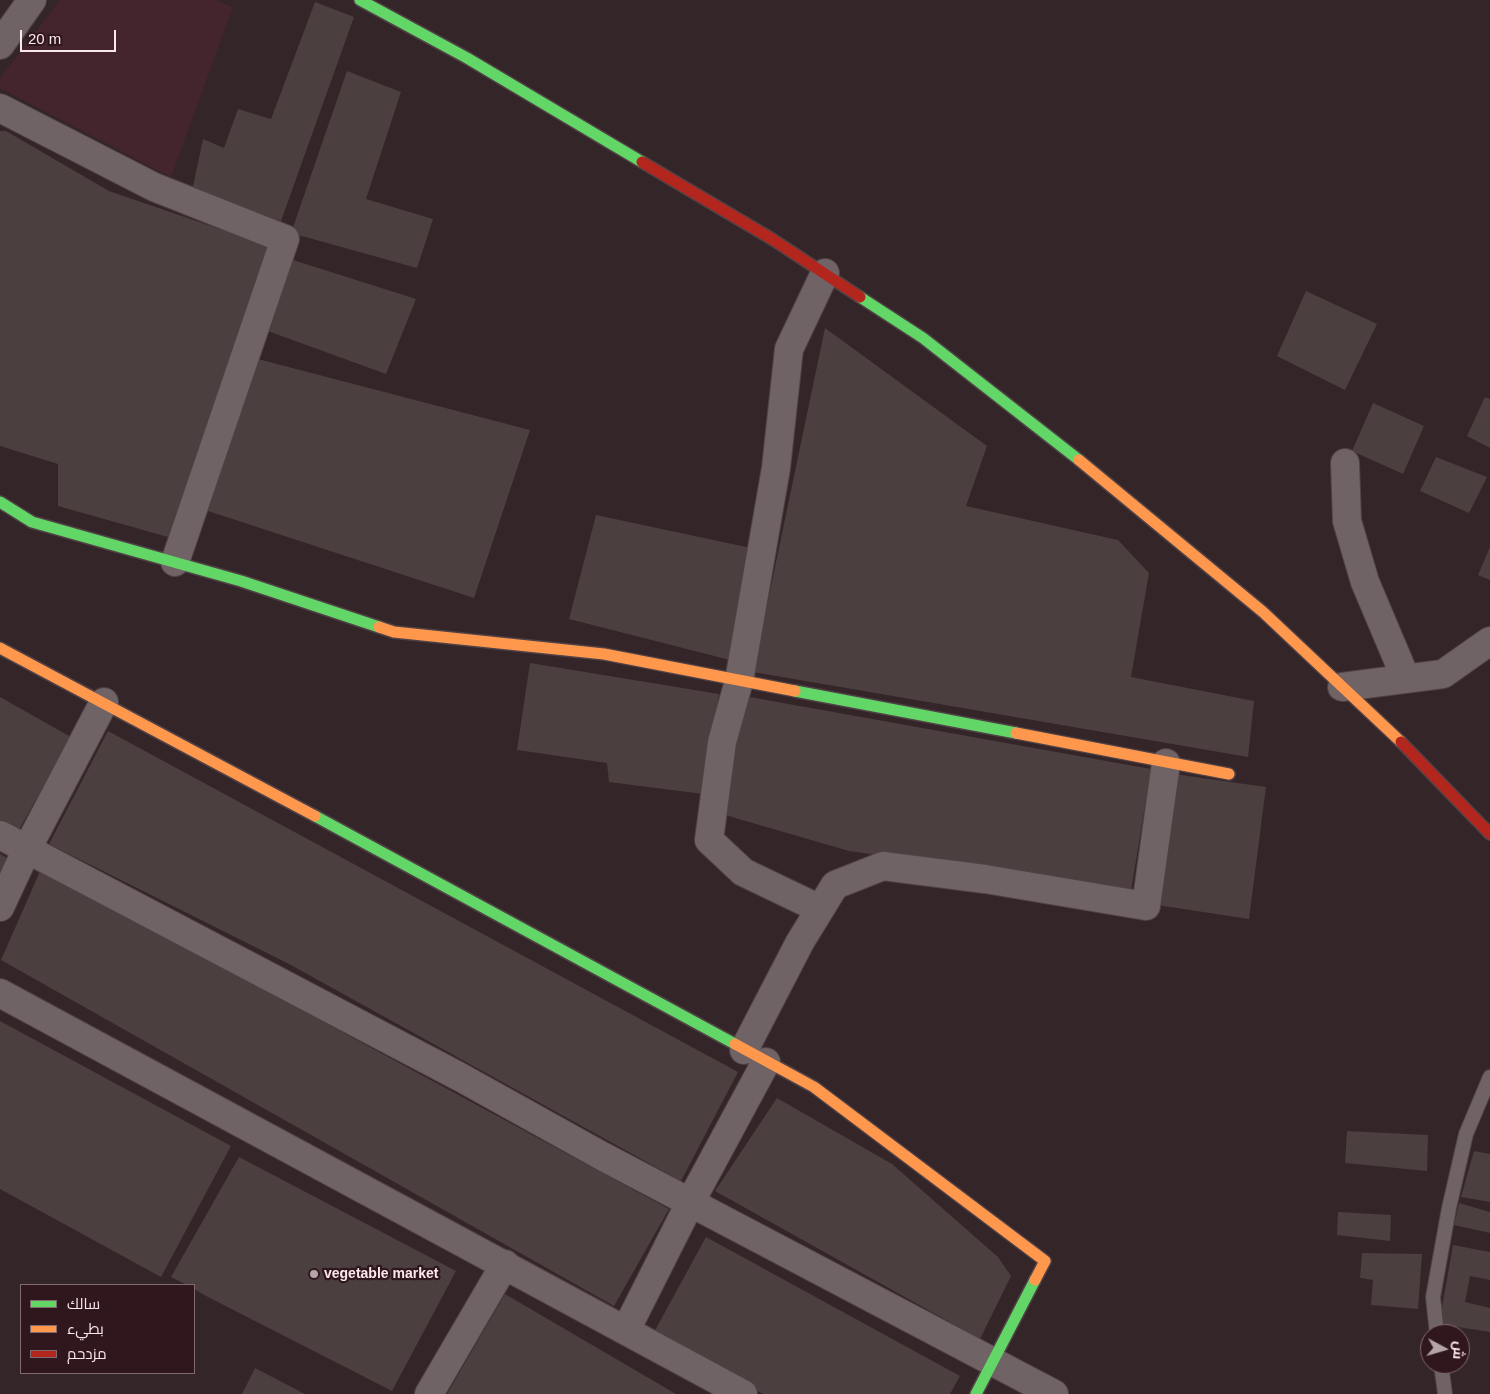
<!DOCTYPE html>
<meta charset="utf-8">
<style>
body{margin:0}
#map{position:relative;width:1490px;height:1394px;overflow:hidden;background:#342529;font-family:Arial,Cairo,sans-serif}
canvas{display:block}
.legend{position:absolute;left:20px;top:1284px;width:175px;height:90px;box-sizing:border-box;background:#30161d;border:1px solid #816a70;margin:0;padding:6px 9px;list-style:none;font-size:15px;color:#fbe8ec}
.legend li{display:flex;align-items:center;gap:10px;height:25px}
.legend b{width:25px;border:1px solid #816a70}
.north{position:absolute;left:1420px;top:1324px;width:50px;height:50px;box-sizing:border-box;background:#30161d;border:1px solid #816a70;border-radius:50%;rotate:96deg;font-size:14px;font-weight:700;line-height:20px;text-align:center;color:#fbe8ec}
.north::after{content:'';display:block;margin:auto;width:18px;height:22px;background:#b5a4a8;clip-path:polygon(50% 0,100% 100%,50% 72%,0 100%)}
.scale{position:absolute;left:20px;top:30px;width:96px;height:22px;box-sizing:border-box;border:2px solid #fbe8ec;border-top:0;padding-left:6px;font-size:15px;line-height:18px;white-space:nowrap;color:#fbe8ec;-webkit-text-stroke:4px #30161d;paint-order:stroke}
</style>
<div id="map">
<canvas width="1490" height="1394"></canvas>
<ul class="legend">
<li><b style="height:6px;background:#63d668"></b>سالك</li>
<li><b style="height:6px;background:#ff974d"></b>بطيء</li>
<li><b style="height:6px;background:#b3261e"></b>مزدحم</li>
</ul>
<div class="north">ش</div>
<div class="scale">20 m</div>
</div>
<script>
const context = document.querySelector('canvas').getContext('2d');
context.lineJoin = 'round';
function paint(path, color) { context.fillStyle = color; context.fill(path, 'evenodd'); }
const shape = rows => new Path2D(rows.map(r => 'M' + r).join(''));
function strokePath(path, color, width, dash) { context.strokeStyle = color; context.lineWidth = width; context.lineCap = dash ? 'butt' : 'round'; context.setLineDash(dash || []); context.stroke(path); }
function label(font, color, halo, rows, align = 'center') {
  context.font = font + ' Arial,sans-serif'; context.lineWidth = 4.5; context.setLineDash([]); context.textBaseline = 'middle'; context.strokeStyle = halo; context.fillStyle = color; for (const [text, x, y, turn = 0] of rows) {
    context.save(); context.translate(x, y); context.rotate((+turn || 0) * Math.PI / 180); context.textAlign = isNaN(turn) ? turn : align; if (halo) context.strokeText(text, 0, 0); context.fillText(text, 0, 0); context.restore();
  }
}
paint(shape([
 [60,0,215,0,233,7,171,177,0,88,0,78]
]), '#45252d');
paint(shape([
 [315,2,354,17,281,221,192,191,203,139,224,148,238,109,271,119],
 [347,71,401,92,366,199,433,219,417,268,291,233],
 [0,131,6,131,109,191,272,247,168,537,58,506,58,464,0,446],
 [290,259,416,299,386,374,265,330],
 [1306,291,1377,324,1345,390,1277,356],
 [825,328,987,446,966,506,1118,540,1149,573,1131,677,1254,701,1248,757,753,672],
 [254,358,530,430,474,598,205,510],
 [1485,397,1490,399,1490,448,1467,436],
 [1373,403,1424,426,1403,474,1352,451],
 [1436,457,1487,477,1469,513,1420,491],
 [596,515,751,548,730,660,569,619],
 [1490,547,1490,580,1478,575],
 [530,663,719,694,703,794,609,782,607,763,517,750],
 [744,696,1151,769,1131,891,849,851,725,815],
 [0,697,71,737,16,835,0,825],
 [108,731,738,1072,681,1181,289,964,49,844],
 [1174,774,1266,787,1249,919,1157,905],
 [0,854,9,859,0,875],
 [41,869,669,1209,614,1306,1,960],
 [0,1021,231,1146,161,1277,0,1189],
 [777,1098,892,1164,998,1257,1011,1276,980,1339,715,1191],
 [1347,1131,1428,1135,1427,1171,1345,1163],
 [1474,1151,1490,1154,1490,1202,1461,1197],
 [239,1157,456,1271,392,1391,208,1297,194,1289,194,1285,187,1285,171,1277],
 [1459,1203,1490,1212,1490,1233,1454,1225],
 [1338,1212,1391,1215,1390,1241,1337,1235],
 [706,1237,960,1376,950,1394,763,1394,653,1334],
 [1453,1245,1490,1252,1490,1280,1470,1276,1465,1302,1490,1308,1490,1332,1439,1324],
 [1362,1253,1422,1254,1418,1309,1371,1305,1373,1280,1360,1278],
 [505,1294,676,1394,447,1394],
 [255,1368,305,1394,242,1394]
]), '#4b3f40');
const lane = shape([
 [1437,1334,1433,1297,1449,1208,1466,1134,1490,1077],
 [1441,1364,1445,1394]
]);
const street = shape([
 [0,45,32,0],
 [0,108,154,187,285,239,175,562],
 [1345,463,1347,521,1365,582,1406,679],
 [1342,687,1443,674,1490,641],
 [0,835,460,1077,602,1156,1054,1394],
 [0,907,27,849,104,702],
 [820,909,743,872,709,840,722,742,739,681,776,468,789,349,825,273],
 [0,993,743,1394],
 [744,1050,800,942,835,885,883,866,985,879,1146,906,1166,763],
 [626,1330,691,1201,766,1062],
 [429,1394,505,1264]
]);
const fast = shape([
 [360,0,467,58,642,162],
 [860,297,923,338,1079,460],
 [0,502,32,522,241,581,379,627],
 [795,691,1016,733],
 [315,816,735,1044],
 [976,1394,1035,1280]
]);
const slow = shape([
 [1079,460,1263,612,1401,742],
 [379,627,394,632,604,654,795,691],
 [0,648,315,816],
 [1016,733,1229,774],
 [735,1044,814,1087,1045,1261,1035,1280]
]);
const jam = shape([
 [642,162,772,239,860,297],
 [1401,742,1490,834]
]);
strokePath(lane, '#504246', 16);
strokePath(street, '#504246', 30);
strokePath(fast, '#504246', 14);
strokePath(slow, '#504246', 14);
strokePath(jam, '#504246', 14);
strokePath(lane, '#6f6365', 14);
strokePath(street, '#6f6365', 28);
strokePath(fast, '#63d668', 11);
strokePath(slow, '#ff974d', 11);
strokePath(jam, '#b3261e', 11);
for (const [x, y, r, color] of [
 [314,1274,5,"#b5a4a8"]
]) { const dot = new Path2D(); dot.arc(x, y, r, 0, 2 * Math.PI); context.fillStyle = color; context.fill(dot); strokePath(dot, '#30161d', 2); }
label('bold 14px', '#fbe8ec', '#30161d', [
 ["vegetable market",324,1274]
], 'left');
</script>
